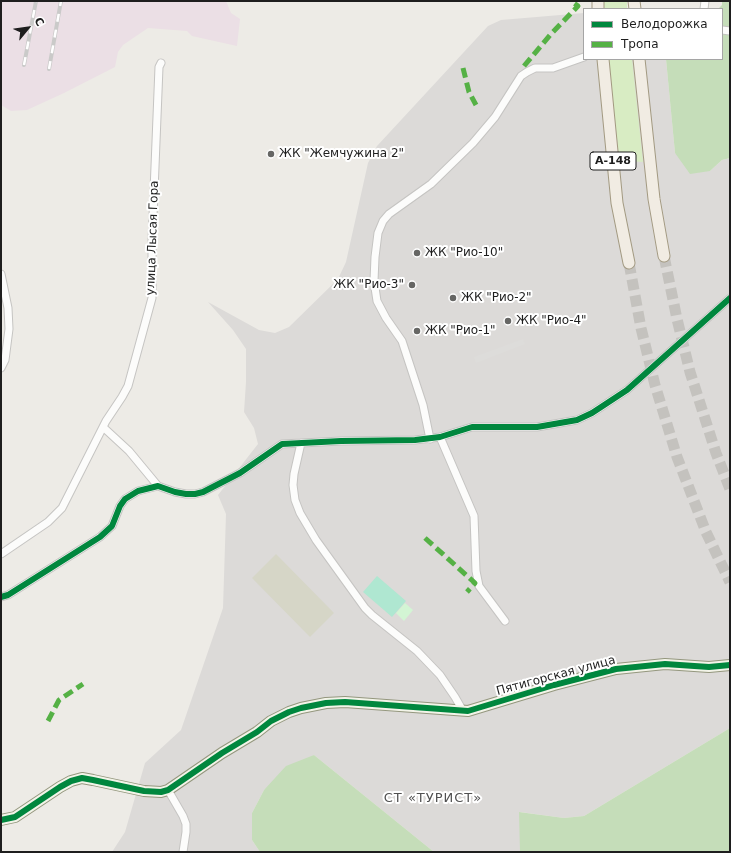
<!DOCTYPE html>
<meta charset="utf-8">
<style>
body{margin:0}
#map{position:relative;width:731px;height:853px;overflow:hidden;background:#edebe6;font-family:"DejaVu Sans",sans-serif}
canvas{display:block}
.frame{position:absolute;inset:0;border:2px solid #1e1e1e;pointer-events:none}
.legend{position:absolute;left:583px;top:8px;width:140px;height:52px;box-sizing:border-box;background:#fff;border:1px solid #a5a5a5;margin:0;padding:5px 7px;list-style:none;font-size:12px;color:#1e1e1e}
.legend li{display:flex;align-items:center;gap:8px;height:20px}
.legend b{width:20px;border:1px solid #a5a5a5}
.north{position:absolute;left:8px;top:8px;width:40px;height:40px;-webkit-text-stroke:3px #fff;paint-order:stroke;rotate:61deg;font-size:11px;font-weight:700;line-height:16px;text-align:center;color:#1e1e1e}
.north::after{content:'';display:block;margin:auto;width:14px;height:18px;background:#1e1e1e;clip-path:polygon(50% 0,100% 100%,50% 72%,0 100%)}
</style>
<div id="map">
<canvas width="731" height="853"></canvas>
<div class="frame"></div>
<ul class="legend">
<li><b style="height:5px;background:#00873e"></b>Велодорожка</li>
<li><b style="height:5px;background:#55b145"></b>Тропа</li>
</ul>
<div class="north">С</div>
</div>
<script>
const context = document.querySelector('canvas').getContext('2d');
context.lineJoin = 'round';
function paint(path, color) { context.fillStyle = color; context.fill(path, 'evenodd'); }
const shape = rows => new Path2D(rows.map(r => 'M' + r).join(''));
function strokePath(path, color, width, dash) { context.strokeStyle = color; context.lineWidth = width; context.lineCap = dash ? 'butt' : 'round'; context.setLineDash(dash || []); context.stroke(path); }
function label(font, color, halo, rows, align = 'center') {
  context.font = font + ' "DejaVu Sans",sans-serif'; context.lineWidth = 4; context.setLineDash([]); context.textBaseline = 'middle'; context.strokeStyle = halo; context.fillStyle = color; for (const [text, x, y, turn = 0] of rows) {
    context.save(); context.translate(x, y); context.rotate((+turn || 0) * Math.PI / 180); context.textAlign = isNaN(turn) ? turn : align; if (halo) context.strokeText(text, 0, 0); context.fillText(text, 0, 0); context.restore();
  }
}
paint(shape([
 [584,13,584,59,666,59,675,153,710,171,722,160,730,158,730,728,584,816,564,818,520,812,520,852,434,852,314,755,264,790,252,813,252,840,260,852,112,852,125,832,145,763,181,730,223,608,226,514,218,495,258,444,254,428,244,412,246,382,246,349,233,330,208,302,259,330,275,333,289,327,338,279,346,262,368,163,377,146,488,26,501,20]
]), '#dcdad8');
paint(shape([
 [1,1,226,1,231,13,240,19,237,46,192,36,187,31,148,28,123,45,118,52,115,67,64,93,27,110,11,111,1,105]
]), '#ebdfe5');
paint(shape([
 [276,554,334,613,310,637,252,578]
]), '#d6d6c7');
paint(shape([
 [603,1,627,1,627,9,604,9],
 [608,59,632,59,643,162,628,161,620,164]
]), '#d8ecc3');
paint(shape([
 [722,1,730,1,730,158,722,160,710,171,690,174,675,153,666,59,722,59,722,9,718,9,722,5],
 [730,728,730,852,520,852,519,812,564,818,584,816],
 [314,755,434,852,260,852,252,840,252,813,264,790,286,766]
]), '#c5ddb9');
paint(shape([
 [405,603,413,610,404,621,396,613]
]), '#d3f5d4');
paint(shape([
 [377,576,406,601,392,617,363,592]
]), '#afe7d1');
paint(shape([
 [523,339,525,344,476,363,474,357]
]), '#dddcda');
strokePath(shape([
 [664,256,677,319,690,372,716,453,730,489],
 [629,263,641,328,655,385,677,457,706,532,730,582]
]), '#c4c2be', 11, [11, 5.5]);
const street = shape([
 [704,9,705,1],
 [722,30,730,31],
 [1,274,8,308,9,329,5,360,1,368],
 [103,427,129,451,158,486],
 [440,437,474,516,476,571,479,586,505,621],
 [430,439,423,405,402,341,386,318,377,301,374,281,375,257,378,233,383,221,389,214,431,184,473,143,495,117,521,76,527,72,535,68,553,68,584,57],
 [301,443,294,474,293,485,295,500,300,513,316,540,365,608,372,615,417,651,440,675,455,697,463,711],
 [1,554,48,522,62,508,106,421,122,397,128,386,152,298,152,241,159,67,161,63],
 [1,597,8,595,100,537,112,526,120,506,125,499,138,491,158,486,175,492,186,494,195,494,203,492,240,473,282,444,341,441,415,440,440,437,472,427,537,427,577,420,592,413,627,390,730,298],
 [168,790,183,816,186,824,186,832,183,852]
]);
const secondary = shape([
 [1,820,15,817,60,787,71,781,82,778,93,780,144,791,161,792,168,790,222,753,257,732,271,721,289,712,301,708,326,703,345,702,468,711,554,685,616,669,665,664,709,667,730,665]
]);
const primary = shape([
 [598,1,598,9],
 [634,1,635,9],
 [603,59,617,203,629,263],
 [639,59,654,199,664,256]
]);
strokePath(street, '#c5c4c2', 9);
strokePath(secondary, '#94977e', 12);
strokePath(primary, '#a39a82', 13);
strokePath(street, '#fcfcfb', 7);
strokePath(secondary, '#f3f4e9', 10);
strokePath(primary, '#f1ece3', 11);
const rail = shape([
 [24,65,36,1],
 [49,69,61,1]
]);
strokePath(rail, '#cacac9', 4);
strokePath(rail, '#fff', 2.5, [8]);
strokePath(shape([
 [524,66,551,34,578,6,571,1],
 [463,68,469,92,476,105],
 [425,538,475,583,467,592],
 [48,721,59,700,83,684]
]), '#55b145', 5, [10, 5]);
strokePath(shape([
 [1,597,8,595,100,537,112,526,120,506,125,499,138,491,158,486,175,492,186,494,195,494,203,492,240,473,282,444,341,441,415,440,440,437,472,427,537,427,577,420,592,413,627,390,730,298],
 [1,820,15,817,60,787,71,781,82,778,93,780,144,791,161,792,168,790,222,753,257,732,271,721,289,712,301,708,326,703,345,702,468,711,554,685,616,669,665,664,709,667,730,665]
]), '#00873e', 6);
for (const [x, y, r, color] of [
 [271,154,4,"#666664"],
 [417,253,4,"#666664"],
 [412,285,4,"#666664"],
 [453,298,4,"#666664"],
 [508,321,4,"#666664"],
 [417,331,4,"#666664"]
]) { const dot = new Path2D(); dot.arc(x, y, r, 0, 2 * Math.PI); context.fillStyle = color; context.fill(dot); strokePath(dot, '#fff', 1.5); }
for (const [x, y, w] of [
 [613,161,46]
]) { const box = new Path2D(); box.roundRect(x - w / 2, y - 9, w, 18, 3); context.fillStyle = '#fff'; context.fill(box); strokePath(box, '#1e1e1e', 1); }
label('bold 11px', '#1e1e1e', null, [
 ["А-148",613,161]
]);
label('12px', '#1e1e1e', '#fff', [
 ["ЖК \"Жемчужина 2\"",279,154],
 ["ЖК \"Рио-10\"",425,253],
 ["ЖК \"Рио-3\"",404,285,"right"],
 ["ЖК \"Рио-2\"",461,298],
 ["ЖК \"Рио-4\"",516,321],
 ["ЖК \"Рио-1\"",425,331]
], 'left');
label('12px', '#1e1e1e', '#fff', [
 ["улица Лысая Гора",153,238,-88],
 ["Пятигорская улица",556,676,-15]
]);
context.letterSpacing = '1px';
label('13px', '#515151', '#fff', [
 ["СТ «ТУРИСТ»",433,799]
]);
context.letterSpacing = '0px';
</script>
